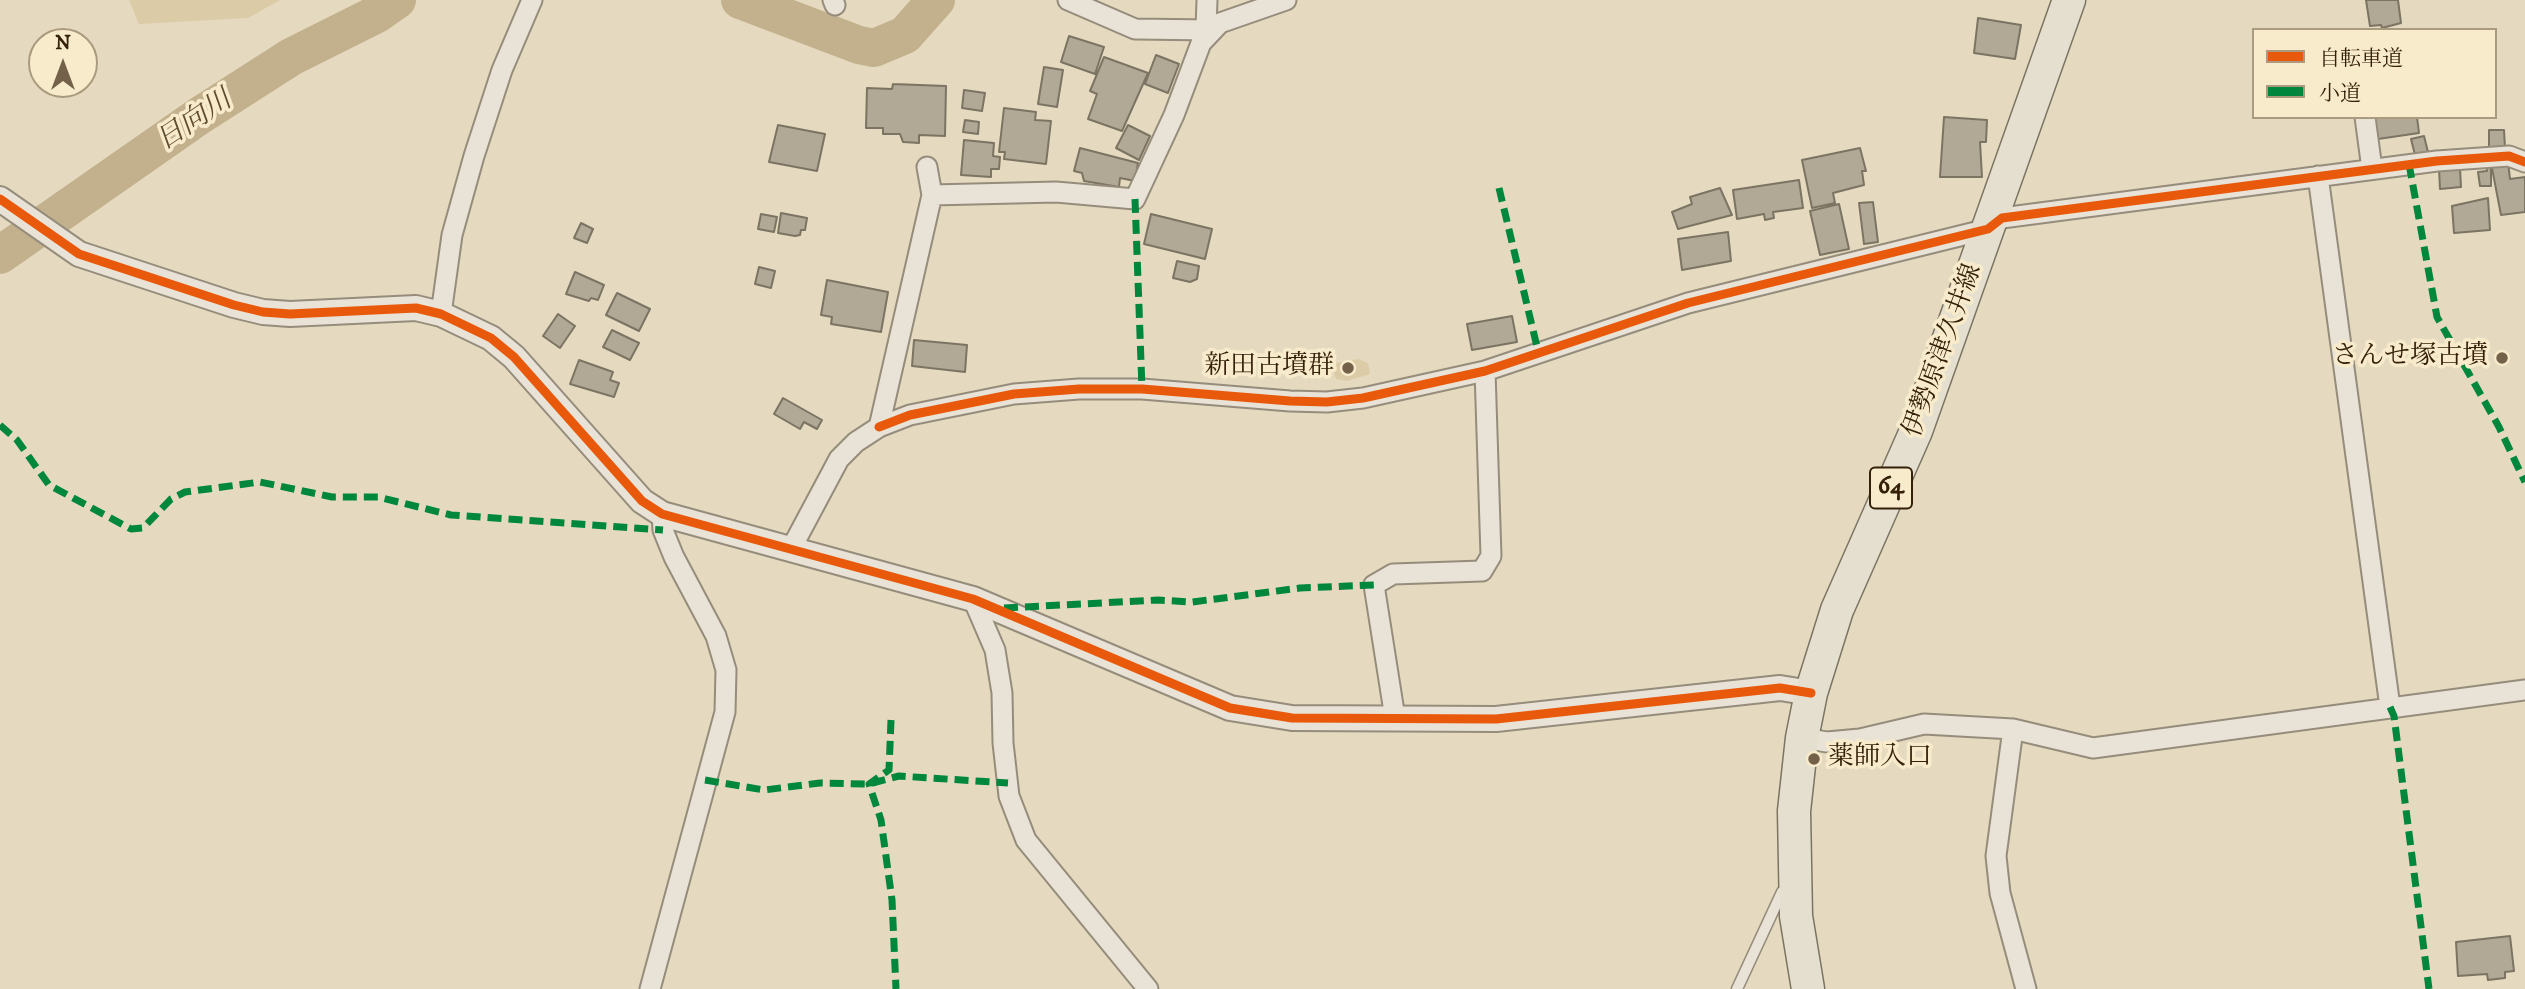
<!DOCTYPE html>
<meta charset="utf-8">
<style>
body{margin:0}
#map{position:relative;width:2525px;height:989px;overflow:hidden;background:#e5dabf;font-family:"IM FELL DW Pica","Noto Serif JP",serif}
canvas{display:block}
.legend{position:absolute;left:2252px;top:28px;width:245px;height:91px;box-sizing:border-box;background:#f8ebcb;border:2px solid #aa9a7e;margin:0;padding:9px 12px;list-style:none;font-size:21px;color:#35200a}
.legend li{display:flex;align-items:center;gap:14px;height:35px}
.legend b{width:35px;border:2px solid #aa9a7e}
.north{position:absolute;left:28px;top:28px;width:70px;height:70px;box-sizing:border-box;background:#f8ebcb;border:2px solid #aa9a7e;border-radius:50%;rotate:0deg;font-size:19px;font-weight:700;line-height:28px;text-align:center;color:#35200a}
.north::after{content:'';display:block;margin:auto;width:24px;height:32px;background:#736149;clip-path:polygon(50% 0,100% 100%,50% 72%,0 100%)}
</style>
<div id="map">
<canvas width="2525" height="989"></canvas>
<ul class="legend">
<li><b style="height:9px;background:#e8590c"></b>自転車道</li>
<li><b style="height:9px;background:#00873e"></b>小道</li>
</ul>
<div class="north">N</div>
</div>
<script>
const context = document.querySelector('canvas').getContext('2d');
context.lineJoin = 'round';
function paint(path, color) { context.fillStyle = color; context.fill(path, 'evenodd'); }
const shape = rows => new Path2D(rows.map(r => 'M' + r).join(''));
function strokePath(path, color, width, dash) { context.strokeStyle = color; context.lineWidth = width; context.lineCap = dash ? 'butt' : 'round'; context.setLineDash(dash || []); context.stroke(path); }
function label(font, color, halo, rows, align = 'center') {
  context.font = font + ' "IM FELL DW Pica","Noto Serif JP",serif'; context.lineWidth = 7; context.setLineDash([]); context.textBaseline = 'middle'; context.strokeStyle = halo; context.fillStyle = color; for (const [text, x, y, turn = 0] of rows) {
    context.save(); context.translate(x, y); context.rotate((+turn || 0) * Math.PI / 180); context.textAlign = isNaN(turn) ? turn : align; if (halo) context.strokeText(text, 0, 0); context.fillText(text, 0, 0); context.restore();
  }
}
paint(shape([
 [129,0,280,0,248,18,139,24],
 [1358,359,1368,363,1370,374,1347,381,1336,379,1333,371,1336,363]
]), '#dccba7');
strokePath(shape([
 [740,0,859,45,874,48,905,35,936,0],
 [0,255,199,116,291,57,377,14,397,0]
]), '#c3b18d', 38);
const building = shape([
 [2366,0,2398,0,2401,23,2382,28,2381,25,2370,26,2366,0],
 [1978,18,2021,25,2015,59,1974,53,1978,18],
 [1069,36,1104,47,1095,74,1061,62,1069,36],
 [1156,55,1179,64,1168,93,1145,84,1156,55],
 [1104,57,1148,73,1122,131,1088,119,1097,94,1090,91,1104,57],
 [1044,67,1063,70,1057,107,1038,104,1044,67],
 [893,84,946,86,945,136,919,135,919,143,903,142,900,134,883,134,883,128,866,128,867,88,892,89,893,84],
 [964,90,985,93,982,111,962,108,964,90],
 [1004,108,1036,112,1035,120,1051,121,1046,164,1004,159,1005,152,999,152,1004,108],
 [1944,117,1987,120,1986,142,1980,142,1982,177,1940,177,1944,117],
 [2372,117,2417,117,2419,133,2378,139,2372,117],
 [965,120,979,122,978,134,963,132,965,120],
 [778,125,825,134,817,171,769,162,778,125],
 [1128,125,1150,136,1139,160,1116,148,1128,125],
 [2489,130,2504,130,2505,148,2489,148,2489,130],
 [2424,136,2428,152,2415,155,2411,139,2424,136],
 [964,140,994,143,993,156,1000,157,999,169,991,169,991,177,961,175,964,140],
 [1080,148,1138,163,1135,181,1120,178,1119,187,1084,181,1082,173,1074,171,1080,148],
 [1860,148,1866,171,1862,171,1864,185,1833,193,1835,203,1812,208,1802,160,1860,148],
 [2508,161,2510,179,2525,177,2525,212,2501,215,2491,163,2508,161],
 [2486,163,2491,163,2491,186,2480,186,2478,172,2487,171,2486,163],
 [2460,168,2461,187,2440,189,2439,169,2460,168],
 [1799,180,1803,208,1773,212,1774,218,1765,220,1764,214,1737,219,1733,190,1799,180],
 [1720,188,1732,215,1678,229,1672,212,1692,204,1690,197,1720,188],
 [2488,198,2490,230,2454,233,2452,206,2488,198],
 [1873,202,1878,242,1864,244,1859,203,1873,202],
 [1839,204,1849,249,1820,255,1810,211,1839,204],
 [781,213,807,218,805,230,801,230,800,235,795,236,778,233,781,213],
 [761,214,777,217,774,232,758,229,761,214],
 [1151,214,1212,229,1205,259,1144,244,1151,214],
 [581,223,593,229,587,243,574,238,581,223],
 [1728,232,1731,261,1682,270,1678,239,1728,232],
 [1177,261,1199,266,1197,279,1190,282,1173,278,1177,261],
 [759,267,775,271,771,288,755,284,759,267],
 [575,272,604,285,598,300,591,298,589,301,566,294,575,272],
 [827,280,888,292,881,332,831,324,832,317,821,315,827,280],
 [617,293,650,309,639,331,606,315,617,293],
 [558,314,575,326,560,348,543,336,558,314],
 [1512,316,1517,342,1472,350,1467,324,1512,316],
 [612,330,639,343,630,360,603,347,612,330],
 [914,340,967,345,965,372,912,366,914,340],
 [579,360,613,372,610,380,619,383,614,397,570,384,579,360],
 [783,398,822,420,817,429,804,422,800,429,774,414,783,398],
 [2510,936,2514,971,2505,972,2505,978,2488,980,2487,974,2458,976,2456,942,2510,936]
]);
paint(building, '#b1a895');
strokePath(building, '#7c7463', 2);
const service = shape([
 [1737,989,1782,892,1787,890]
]);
const minor = shape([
 [833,0,835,5],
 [1068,0,1135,29,1212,30],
 [1206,29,1207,0],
 [2365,117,2372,169],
 [927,167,932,195],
 [2318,176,2390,707],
 [441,314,452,235,474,156,502,70,532,0],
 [879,427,910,415,1014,394,1079,389,1142,389,1290,401,1327,402,1363,398,1485,371,1688,303,1988,229,2002,218,2437,161,2509,156,2525,162],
 [791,549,839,459,856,442,879,427,932,195,1056,192,1135,199,1174,115,1201,43,1220,23,1286,0],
 [973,599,995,650,1002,693,1003,743,1009,796,1026,840,1148,989],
 [1395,718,1374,585,1393,574,1482,571,1491,556,1485,371],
 [2013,729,1996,856,2000,893,2026,989],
 [1802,738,1827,742,1860,739,1924,724,2013,729,2093,748,2525,690],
 [650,989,725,712,726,670,716,636,674,557,663,530,662,514]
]);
const tertiary = shape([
 [0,199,79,254,234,305,263,312,290,314,416,308,441,314,491,338,514,357,642,501,662,514,973,599,1230,708,1292,718,1496,719,1780,688,1811,693]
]);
const primary = shape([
 [1808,989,1796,916,1794,811,1802,738,1811,693,1837,610,1916,431,2069,0]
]);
strokePath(service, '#968c7b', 13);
strokePath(minor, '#968c7b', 23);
strokePath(tertiary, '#968c7b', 28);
strokePath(primary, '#7c7463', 35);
strokePath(service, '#e8e3d6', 10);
strokePath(minor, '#e8e3d6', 19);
strokePath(tertiary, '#e8e3d6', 24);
strokePath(primary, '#e5dfcf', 32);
strokePath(shape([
 [2409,164,2437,317,2499,427,2525,482],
 [1499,188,1539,355],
 [1135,199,1142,389],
 [0,425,17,440,49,485,131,529,143,528,171,499,185,492,260,482,332,497,378,497,451,515,663,530],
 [1004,608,1158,600,1192,602,1300,588,1374,585],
 [2390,707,2394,716,2429,989],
 [891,720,889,770,869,784,881,820,892,900,896,989],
 [705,780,764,790,820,783,869,784,899,776,1008,783]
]), '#00873e', 7, [14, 7]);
strokePath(shape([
 [0,199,79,254,234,305,263,312,290,314,416,308,441,314,491,338,514,357,642,501,662,514,973,599,1230,708,1292,718,1496,719,1780,688,1811,693],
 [879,427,910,415,1014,394,1079,389,1142,389,1290,401,1327,402,1363,398,1485,371,1688,303,1988,229,2002,218,2437,161,2509,156,2525,162]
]), '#e8590c', 9);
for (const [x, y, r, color] of [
 [2502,358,7,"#736149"],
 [1348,368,7,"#736149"],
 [1814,759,7,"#736149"]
]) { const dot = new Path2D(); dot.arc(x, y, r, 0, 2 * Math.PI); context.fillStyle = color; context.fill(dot); strokePath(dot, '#f8ebcb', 2.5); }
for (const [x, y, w] of [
 [1891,488,42]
]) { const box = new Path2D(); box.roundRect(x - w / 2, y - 20.5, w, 41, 5); context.fillStyle = '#f8ebcb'; context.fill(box); strokePath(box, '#35200a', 2); }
label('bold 24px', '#35200a', null, [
 ["64",1891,488]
]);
label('26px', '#35200a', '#f8ebcb', [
 ["伊勢原津久井線",1944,351,-70]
]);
label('26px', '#35200a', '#f8ebcb', [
 ["さんせ塚古墳",2488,358],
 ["新田古墳群",1334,368],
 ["薬師入口",1828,759,"left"]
], 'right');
label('italic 28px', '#614c30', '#f8ebcb', [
 ["日向川",195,122,-34]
]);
</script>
